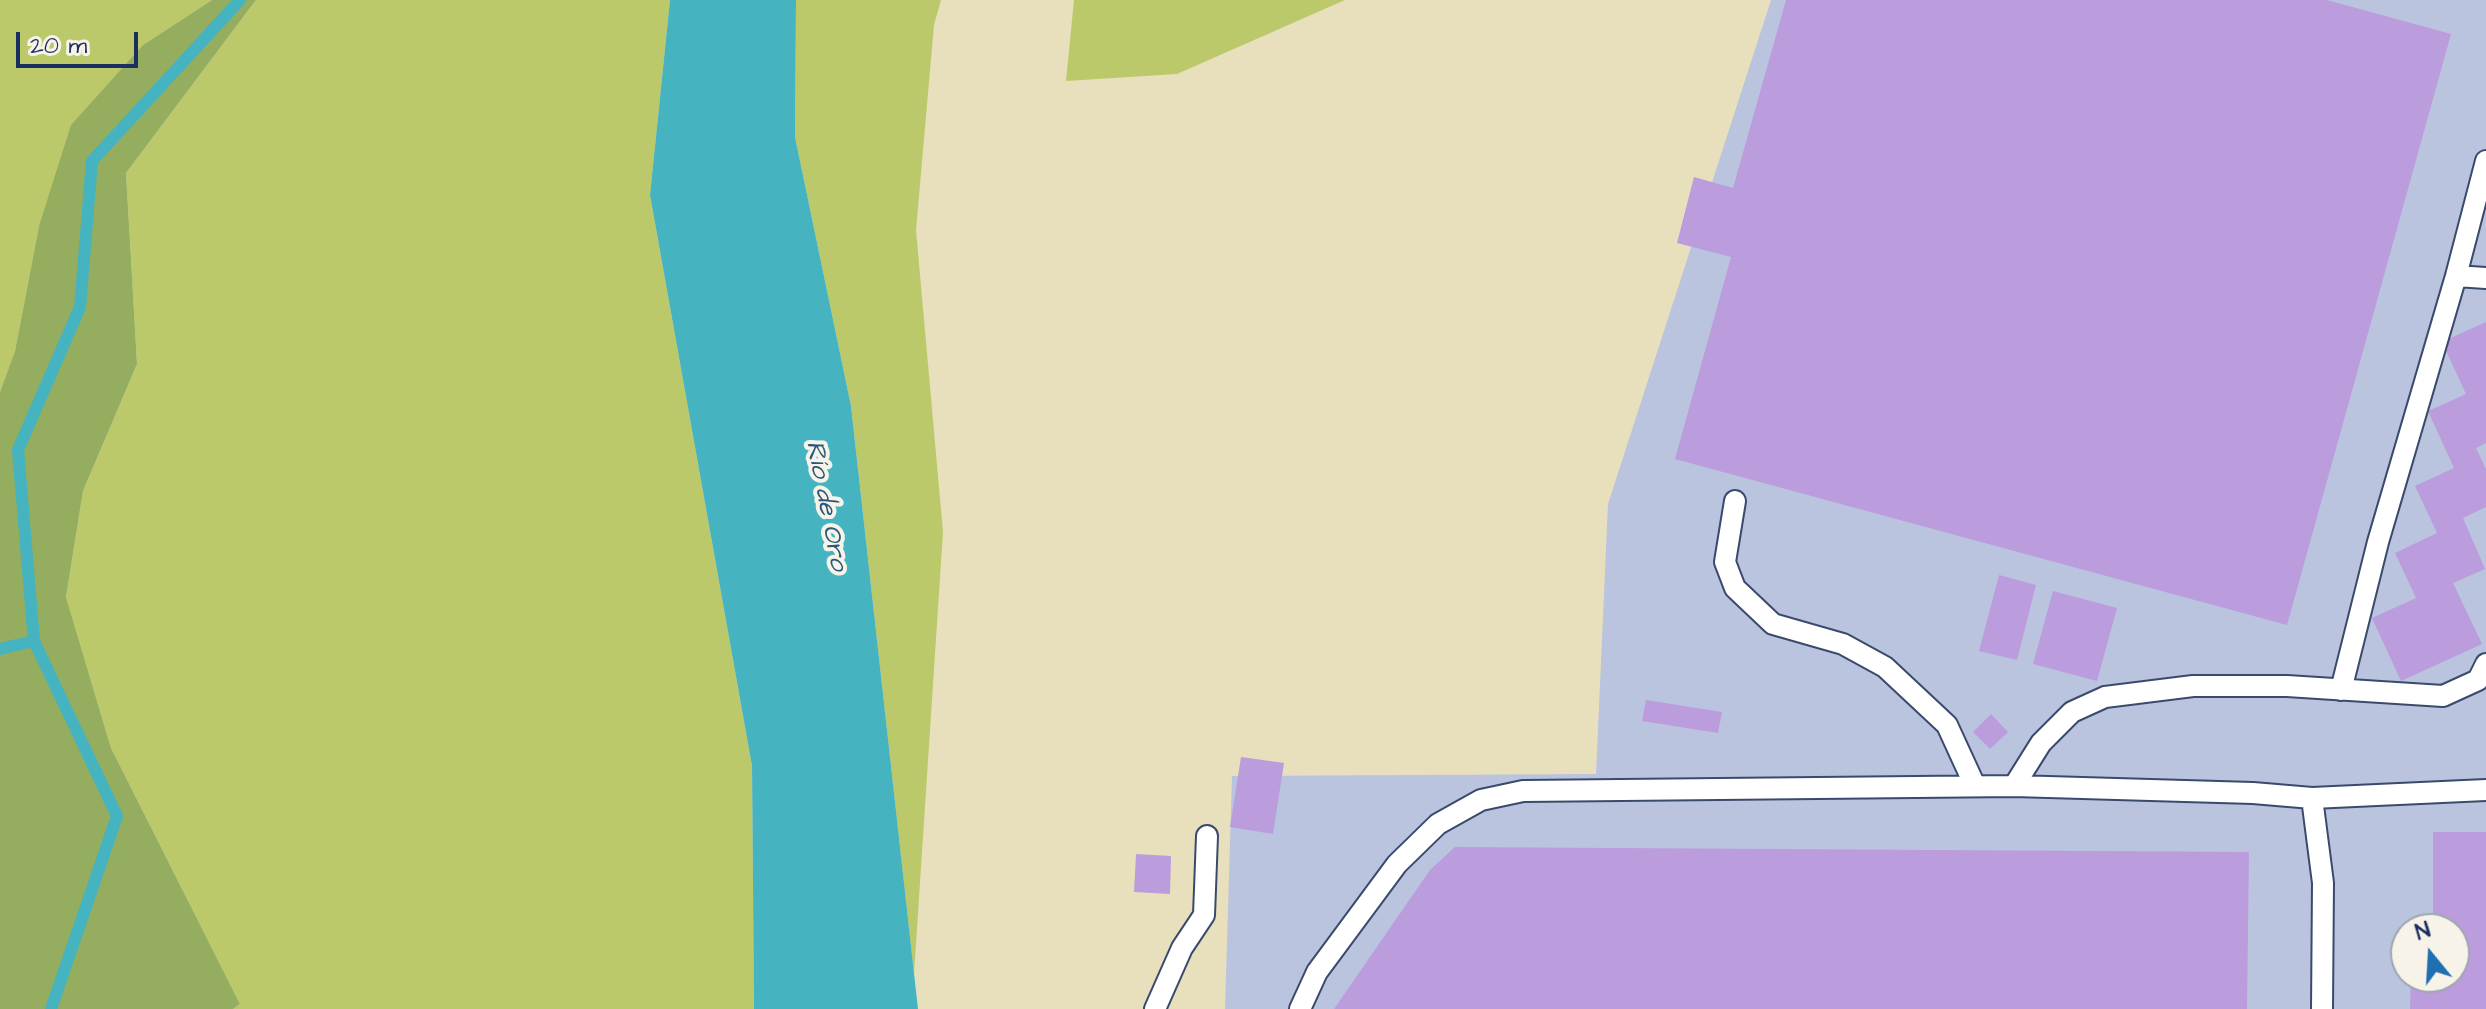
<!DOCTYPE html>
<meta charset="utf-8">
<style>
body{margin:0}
#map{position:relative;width:2486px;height:1009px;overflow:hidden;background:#e8e0bc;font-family:"Architects Daughter",sans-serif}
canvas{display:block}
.north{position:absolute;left:2390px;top:913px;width:80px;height:80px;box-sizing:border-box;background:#f7f3e8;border:2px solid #9fa5b1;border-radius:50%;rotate:342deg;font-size:22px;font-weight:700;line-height:32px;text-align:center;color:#1b2f5e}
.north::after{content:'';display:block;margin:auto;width:28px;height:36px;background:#1f6fb2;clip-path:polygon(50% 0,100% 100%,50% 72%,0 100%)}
.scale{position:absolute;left:16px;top:32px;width:122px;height:36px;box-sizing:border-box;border:4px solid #1b2f5e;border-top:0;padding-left:10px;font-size:24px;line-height:28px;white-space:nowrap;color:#1b2f5e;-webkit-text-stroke:6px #f7f3e8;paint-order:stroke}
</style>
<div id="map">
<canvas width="2486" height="1009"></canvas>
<div class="north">N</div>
<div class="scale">20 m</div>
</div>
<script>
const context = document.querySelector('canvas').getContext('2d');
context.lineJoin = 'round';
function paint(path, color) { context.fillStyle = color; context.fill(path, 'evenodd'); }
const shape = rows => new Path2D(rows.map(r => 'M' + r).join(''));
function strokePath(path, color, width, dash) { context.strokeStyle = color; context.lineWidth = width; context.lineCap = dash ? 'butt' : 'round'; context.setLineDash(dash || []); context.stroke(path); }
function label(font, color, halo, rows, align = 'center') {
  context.font = font + ' "Architects Daughter",sans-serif'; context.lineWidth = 8; context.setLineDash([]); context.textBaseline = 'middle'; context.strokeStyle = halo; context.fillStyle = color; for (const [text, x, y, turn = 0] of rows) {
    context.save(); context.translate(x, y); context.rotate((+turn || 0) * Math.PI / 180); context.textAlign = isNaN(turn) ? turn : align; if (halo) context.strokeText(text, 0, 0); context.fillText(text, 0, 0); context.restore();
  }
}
paint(shape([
 [1771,0,2486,0,2486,1009,1225,1009,1232,776,1596,774,1608,504],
 [2406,929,2454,929,2454,977,2406,977]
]), '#bac4de');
paint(shape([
 [0,0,212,0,143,45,39,226,15,351,0,392],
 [256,0,670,0,650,195,752,766,754,1009,233,1009,240,1004,111,748,66,597,83,491,137,364,126,173],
 [796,0,941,0,934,25,916,230,943,532,914,974,851,406,795,137],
 [1074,0,1345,0,1177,74,1066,81]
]), '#bbc96b');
paint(shape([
 [212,0,256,0,126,173,137,364,83,491,66,597,111,748,240,1004,233,1009,0,1009,0,392,15,351,39,226,71,125,143,45]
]), '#94ad5f');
paint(shape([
 [670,0,796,0,795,137,851,406,918,1009,754,1009,752,766,650,195]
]), '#45b4c0');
strokePath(shape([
 [0,649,34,641],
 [51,1009,117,816,34,641,18,450,80,307,92,161,240,0]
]), '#45b4c0', 12);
paint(shape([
 [1786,0,2327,0,2451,34,2287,625,1675,459,1731,257,1677,243,1694,177,1733,188],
 [2486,322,2486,443,2476,448,2486,469,2486,507,2463,518,2485,569,2453,583,2482,644,2401,681,2372,618,2416,598,2395,553,2437,533,2415,486,2454,468,2428,411,2466,394,2442,342],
 [1999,575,2036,585,2017,660,1979,651],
 [2053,591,2117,608,2097,681,2033,664],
 [1646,700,1722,712,1718,733,1642,721],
 [1991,714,2008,732,1990,749,1973,732],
 [1241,757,1284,763,1273,834,1230,827],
 [2433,832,2486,832,2486,1009,2410,1009,2411,977,2454,977,2454,929,2411,929,2411,923,2433,923],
 [1455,847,2249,852,2247,1009,1334,1009,1430,870],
 [1136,854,1171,856,1170,894,1134,892]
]), '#bb9cdd');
const service = shape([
 [2456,276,2486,278],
 [1735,501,1725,562,1735,588,1773,624,1843,644,1885,667,1947,725,1975,786],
 [2341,690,2378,542,2456,276,2486,161],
 [2014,786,2041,743,2072,712,2105,697,2193,686,2287,686,2443,696,2478,680,2486,664],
 [2312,798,2486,790],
 [1155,1009,1182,948,1204,915,1207,836],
 [1300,1009,1317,972,1397,864,1438,824,1481,800,1523,791,2014,786,2253,793,2312,798,2323,883,2322,1009]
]);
strokePath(service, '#3a4a6c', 24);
strokePath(service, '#fff', 20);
label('italic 26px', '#28577b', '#f7f3e8', [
 ["Río de Oro",825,506,79]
]);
</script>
